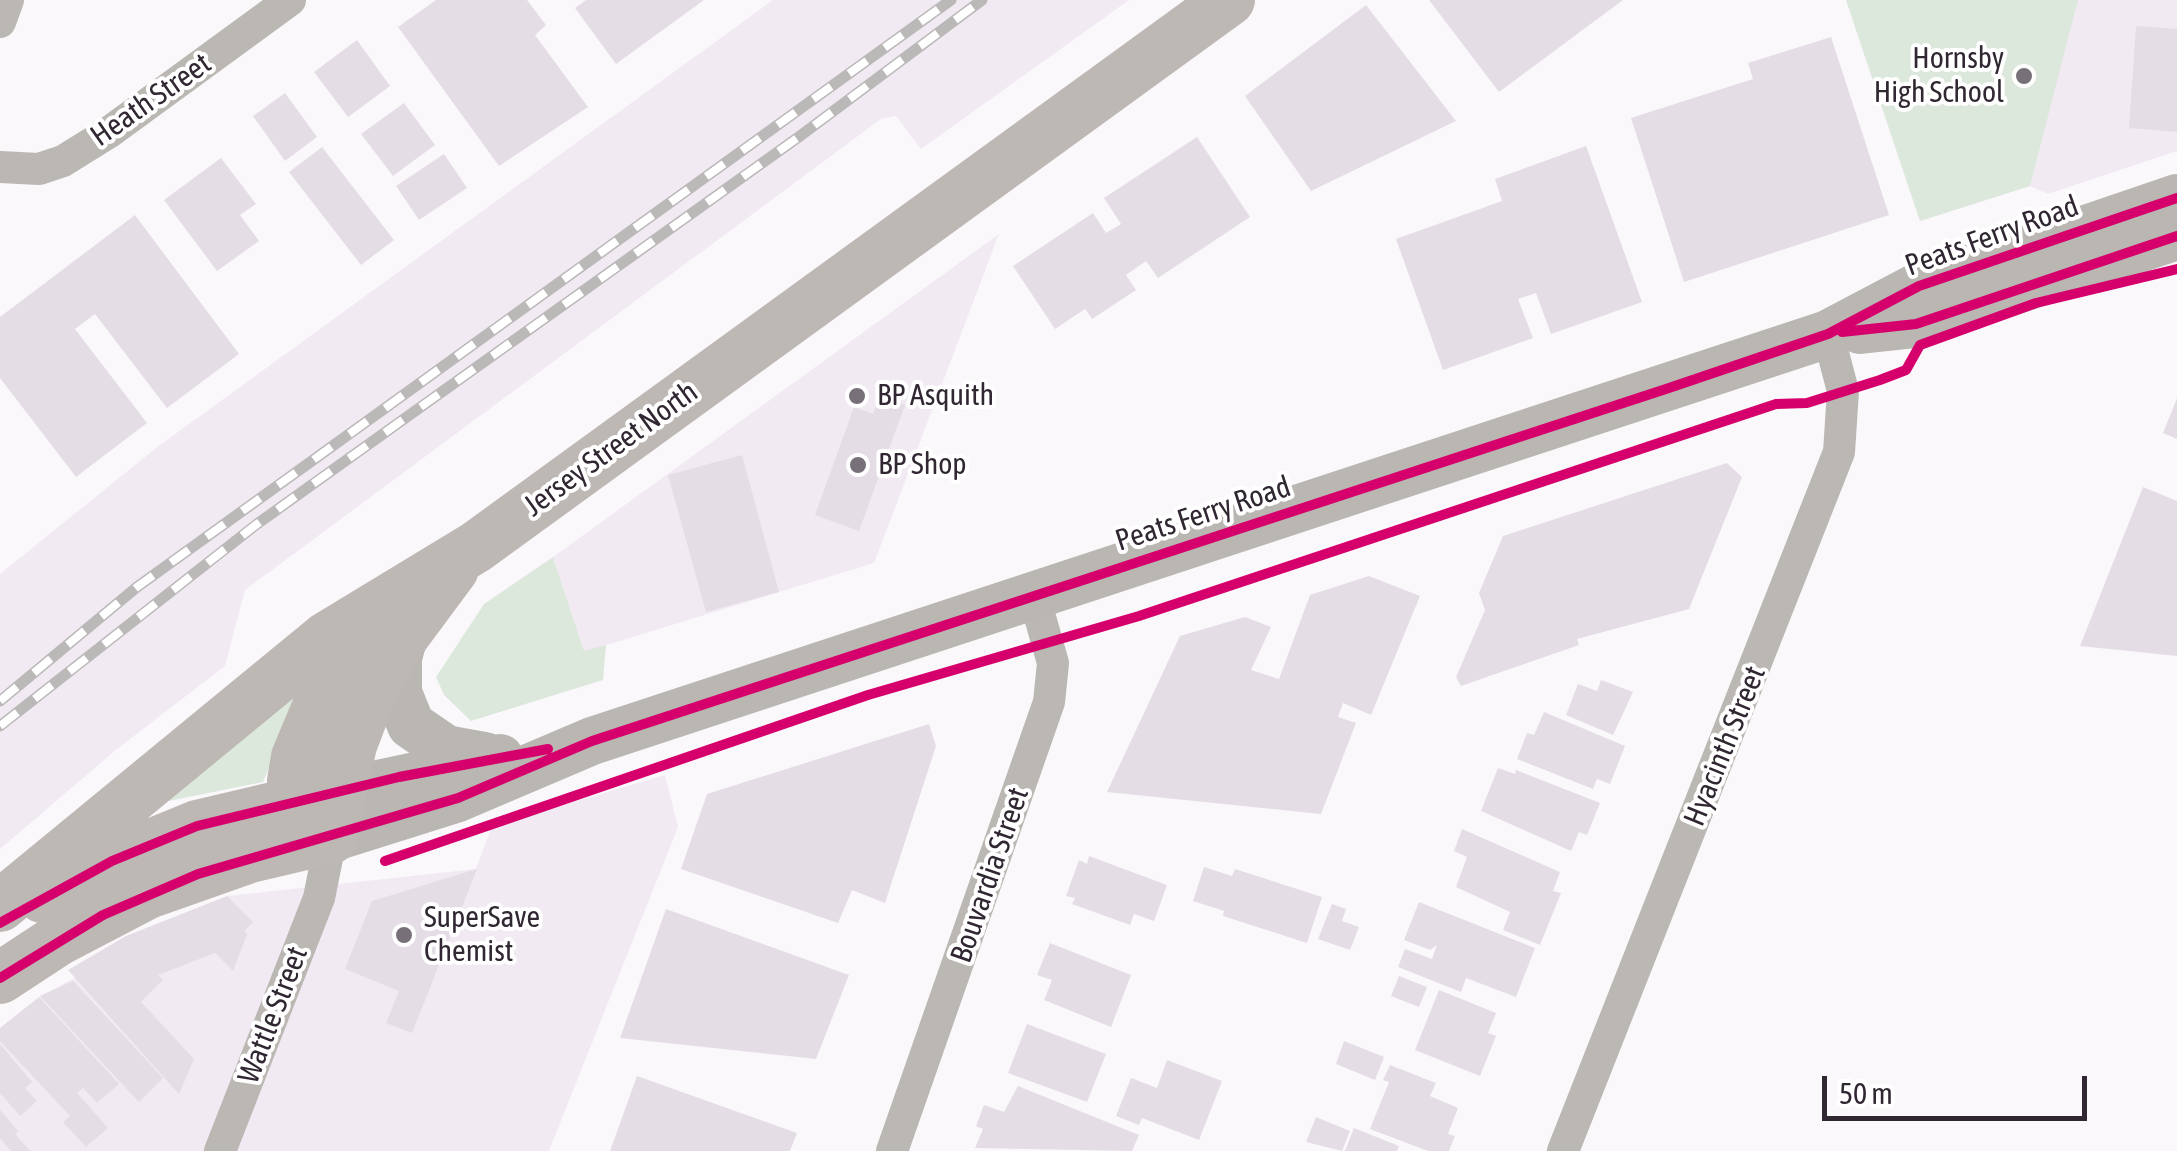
<!DOCTYPE html>
<style>
body{margin:0}
#map{position:relative;width:2177px;height:1151px;overflow:hidden;background:#fbf8fc;font-family:"Asap Condensed",sans-serif}
canvas{display:block}
.scale{position:absolute;left:1822px;top:1076px;width:265px;height:45px;box-sizing:border-box;border:5px solid #302732;border-top:0;padding-left:12px;font-size:30px;line-height:35px;white-space:nowrap;color:#302732;-webkit-text-stroke:8px #fff;paint-order:stroke}
</style>
<div id="map">
<canvas width="2177" height="1151"></canvas>
<div class="scale">50 m</div>
</div>
<script>
const context = document.querySelector('canvas').getContext('2d');
context.lineJoin = 'round';
function paint(path, color) { context.fillStyle = color; context.fill(path, 'evenodd'); }
const shape = rows => new Path2D(rows.map(r => 'M' + r).join(''));
function strokePath(path, color, width, dash) { context.strokeStyle = color; context.lineWidth = width; context.lineCap = dash ? 'butt' : 'round'; context.setLineDash(dash || []); context.stroke(path); }
function label(font, color, halo, rows, align = 'center') {
  context.font = font + ' "Asap Condensed",sans-serif'; context.lineWidth = 8; context.setLineDash([]); context.textBaseline = 'middle'; context.strokeStyle = halo; context.fillStyle = color; for (const [text, x, y, turn = 0] of rows) {
    context.save(); context.translate(x, y); context.rotate((+turn || 0) * Math.PI / 180); context.textAlign = isNaN(turn) ? turn : align; if (halo) context.strokeText(text, 0, 0); context.fillText(text, 0, 0); context.restore();
  }
}
paint(shape([
 [773,0,1129,0,921,149,896,116,881,119,245,590,225,666,117,749,0,849,0,574,156,448],
 [1846,0,2177,0,2177,151,2048,194,2030,186,1920,221],
 [999,234,874,563,584,652,553,557],
 [665,775,678,827,549,1151,0,1151,0,1030,41,996,227,896,476,869,492,826]
]), '#f1eaf3');
paint(shape([
 [1846,0,2078,0,2030,186,1920,221],
 [553,557,584,651,606,645,603,680,471,721,444,695,436,677,484,604],
 [306,682,263,782,159,803]
]), '#dde8dd');
paint(shape([
 [436,0,527,0,546,25,535,35,588,107,499,166,398,27],
 [586,0,704,0,616,64,575,8],
 [1429,0,1623,0,1499,92],
 [1366,5,1456,121,1311,191,1245,96],
 [2136,26,2177,29,2177,132,2129,128],
 [1831,37,1889,215,1684,282,1631,118,1753,79,1748,63],
 [357,40,390,86,348,117,314,72],
 [285,93,317,137,285,161,253,116],
 [404,103,435,145,393,176,361,134],
 [1197,137,1250,217,1158,278,1146,261,1126,275,1136,290,1092,319,1085,309,1055,329,1013,266,1093,213,1106,233,1121,224,1104,198],
 [1586,146,1642,302,1551,334,1536,293,1518,299,1533,338,1443,370,1396,239,1502,201,1495,179],
 [322,147,394,240,361,265,289,172],
 [444,154,467,188,419,220,396,186],
 [221,158,256,204,240,215,259,241,217,271,164,200],
 [135,215,239,354,167,408,95,314,75,329,147,423,76,477,0,378,0,317],
 [2177,398,2177,439,2163,433],
 [890,399,905,405,859,531,815,515,854,407,873,414,877,403,888,407],
 [742,455,779,592,706,612,668,475],
 [1727,463,1742,477,1689,609,1577,639,1579,645,1461,686,1456,677,1485,610,1479,593,1503,536],
 [2143,487,2177,501,2177,656,2080,646],
 [1369,576,1420,596,1371,715,1343,703,1338,717,1356,723,1321,814,1107,792,1180,636,1245,617,1271,627,1251,670,1279,679,1310,595],
 [1601,680,1633,692,1613,735,1566,715,1578,684,1597,691],
 [1544,712,1625,746,1610,784,1597,779,1593,789,1517,759,1527,733,1534,735],
 [929,724,936,746,885,903,852,890,838,923,681,869,707,794],
 [1498,768,1515,774,1516,770,1600,803,1587,835,1579,832,1571,851,1481,811],
 [1462,829,1560,872,1553,891,1561,893,1540,945,1503,930,1510,912,1456,887,1467,857,1454,851],
 [1089,856,1167,885,1154,921,1134,914,1130,925,1072,904,1075,898,1066,896,1079,860,1087,864],
 [1204,867,1232,876,1235,869,1322,897,1307,943,1223,916,1224,911,1193,901],
 [477,869,412,1033,386,1023,399,991,345,969,372,901],
 [227,896,253,922,244,931,247,934,233,971,215,953,158,975,163,980,141,1002,194,1059,179,1094,68,970,126,936],
 [1419,902,1535,948,1516,997,1466,978,1461,992,1398,967,1405,949,1432,959,1437,945,1430,950,1404,940],
 [1332,904,1346,909,1342,921,1359,927,1350,950,1318,939],
 [666,909,849,975,816,1059,620,1038],
 [1050,943,1131,975,1111,1027,1044,1000,1052,980,1037,975],
 [1399,976,1427,987,1419,1007,1391,996],
 [73,981,163,1078,139,1102,40,996],
 [1439,990,1496,1013,1488,1033,1496,1036,1480,1076,1415,1050],
 [39,997,119,1084,97,1103,83,1088,77,1093,108,1128,86,1147,63,1122,70,1116,0,1041,0,1028],
 [1027,1024,1106,1054,1087,1102,1008,1073],
 [1344,1041,1384,1057,1375,1080,1336,1064],
 [0,1044,32,1082,25,1088,37,1101,20,1116,0,1093],
 [1167,1060,1222,1081,1199,1140,1142,1118,1139,1125,1116,1116,1131,1078,1157,1088],
 [1390,1065,1436,1083,1430,1096,1458,1108,1448,1134,1455,1136,1449,1151,1428,1151,1370,1129,1389,1082,1383,1080],
 [637,1076,797,1133,790,1151,610,1151],
 [1018,1086,1139,1135,1132,1151,975,1148,983,1129,976,1126,984,1105,1004,1112],
 [0,1110,18,1131,15,1134,30,1151,11,1151,0,1138],
 [1316,1117,1350,1131,1342,1151,1306,1142],
 [1354,1128,1399,1146,1397,1151,1345,1151]
]), '#e4dde5');
strokePath(shape([
 [0,22,8,0],
 [0,167,39,169,63,161,108,133,290,0],
 [220,1151,319,898,331,838],
 [892,1151,1049,702,1053,663,1034,596],
 [1563,1151,1839,452,1843,391,1828,334]
]), '#bbb7b2', 32);
strokePath(shape([
 [1860,330,1916,324,2177,236],
 [404,635,398,658,398,693,411,725,446,749,485,756],
 [341,792,500,758],
 [331,838,458,798,592,741,1828,334,1919,286,2177,198]
]), '#bab6b1', 48);
strokePath(shape([
 [305,833,293,781,297,757,326,688,371,623],
 [42,897,112,861,197,826,341,792],
 [0,906,326,638,476,547,1229,0],
 [0,978,58,940,148,893,250,857,331,838,351,745,372,689,404,635,453,569]
]), '#beb8b5', 52);
const rail = shape([
 [0,701,137,587,951,0],
 [0,726,257,524,800,136,982,0]
]);
strokePath(rail, '#bbb8b8', 11);
strokePath(rail, '#fff', 8, [22]);
strokePath(shape([
 [1842,332,1916,324,2177,236],
 [385,861,868,695,1139,616,1776,404,1807,403,1880,380,1906,370,1920,345,2036,303,2177,269],
 [0,923,112,861,197,826,399,777,548,749],
 [0,978,103,915,198,874,458,798,592,741,1669,388,1828,334,1919,286,2177,198]
]), '#d6006c', 10);
for (const [x, y, r, color] of [
 [2024,76,10,"#777079"],
 [857,396,10,"#777079"],
 [858,465,10,"#777079"],
 [404,935,10,"#777079"]
]) { const dot = new Path2D(); dot.arc(x, y, r, 0, 2 * Math.PI); context.fillStyle = color; context.fill(dot); strokePath(dot, '#fff', 4); }
label('30px', '#302732', '#fff', [
 ["Hornsby",2004,59,"right"],
 ["High School",2004,93,"right"],
 ["BP Asquith",877,396],
 ["BP Shop",878,465],
 ["SuperSave",424,918],
 ["Chemist",424,952]
], 'left');
label('30px', '#302732', '#fff', [
 ["Heath Street",151,100,-35],
 ["Peats Ferry Road",1992,236,-20],
 ["Jersey Street North",611,449,-36],
 ["Peats Ferry Road",1203,514,-18],
 ["Hyacinth Street",1725,746,-68],
 ["Bouvardia Street",990,875,-71],
 ["Wattle Street",273,1015,-69]
]);
</script>
